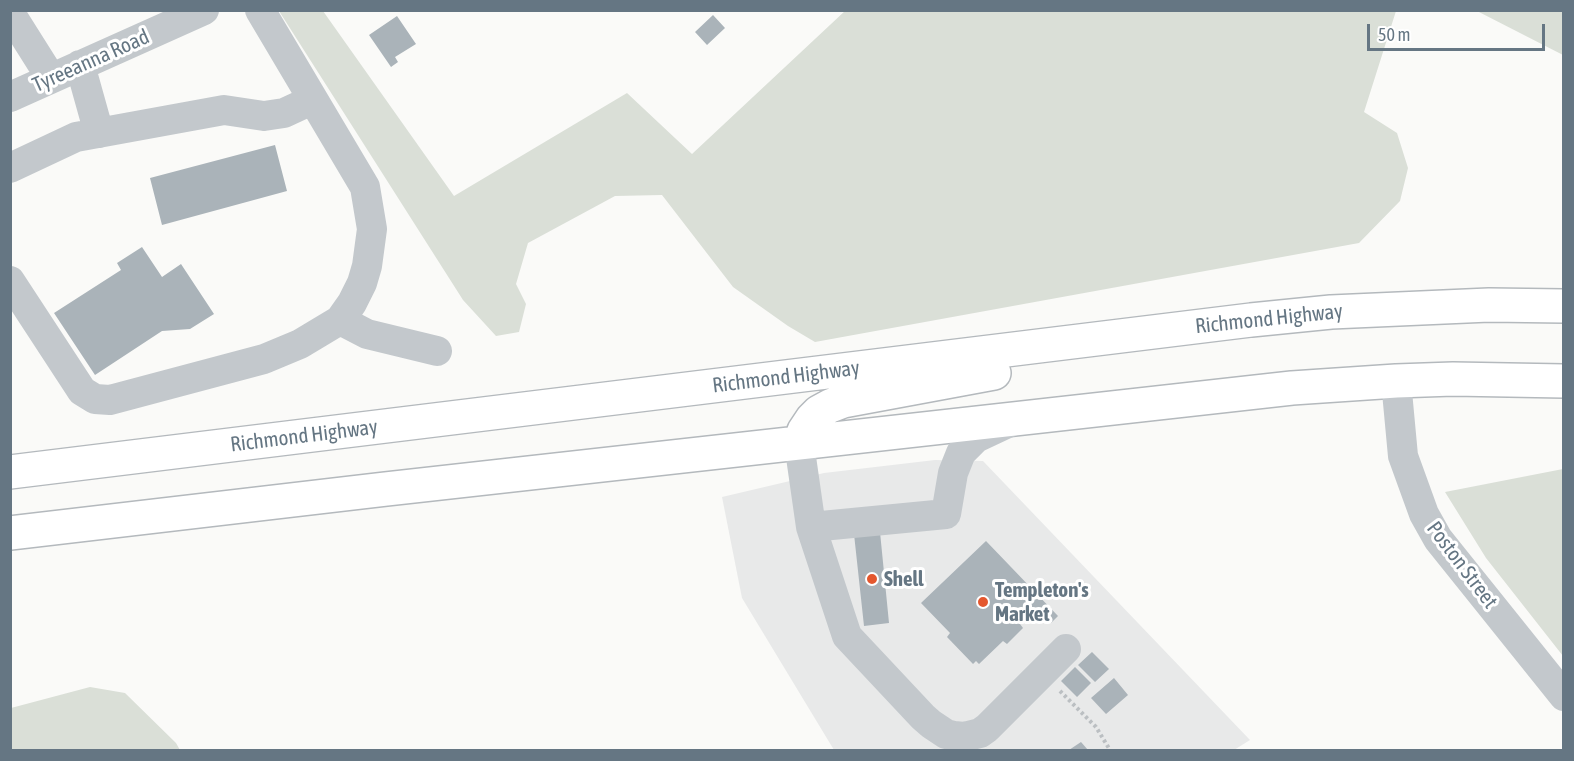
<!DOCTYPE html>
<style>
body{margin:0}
#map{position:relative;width:1574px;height:761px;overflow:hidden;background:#fafaf8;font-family:"Asap Condensed",sans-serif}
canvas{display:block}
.frame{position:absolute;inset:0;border:12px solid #657683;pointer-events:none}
.scale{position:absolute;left:1367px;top:24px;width:178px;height:27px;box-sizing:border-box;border:3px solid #657683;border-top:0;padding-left:8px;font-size:18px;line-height:21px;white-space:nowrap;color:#657683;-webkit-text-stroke:4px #fff;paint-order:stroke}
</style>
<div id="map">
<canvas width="1574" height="761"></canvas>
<div class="frame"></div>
<div class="scale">50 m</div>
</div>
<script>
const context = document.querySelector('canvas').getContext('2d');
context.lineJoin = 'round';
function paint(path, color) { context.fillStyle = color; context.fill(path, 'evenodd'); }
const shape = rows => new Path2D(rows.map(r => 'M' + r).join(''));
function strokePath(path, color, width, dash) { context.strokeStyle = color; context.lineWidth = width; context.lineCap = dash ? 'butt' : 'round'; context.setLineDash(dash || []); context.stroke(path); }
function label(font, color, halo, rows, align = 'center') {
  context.font = font + ' "Asap Condensed",sans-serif'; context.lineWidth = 6; context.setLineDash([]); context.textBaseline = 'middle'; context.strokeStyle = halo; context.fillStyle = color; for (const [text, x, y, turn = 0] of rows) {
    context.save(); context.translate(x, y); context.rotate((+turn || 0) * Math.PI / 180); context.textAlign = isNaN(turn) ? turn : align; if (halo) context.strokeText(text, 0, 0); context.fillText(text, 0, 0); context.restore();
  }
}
paint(shape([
 [935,460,983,461,1250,740,1234,750,834,750,742,598,722,497,824,473]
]), '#e8e9e9');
paint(shape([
 [846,10,1396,11,1364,112,1397,133,1408,168,1400,201,1359,243,815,342,788,326,733,287,662,195,615,196,528,243,516,284,526,304,519,332,496,336,463,300,279,11,323,11,454,196,627,93,692,154],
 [1477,11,1563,11,1563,55],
 [1563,469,1564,469,1563,656,1486,558,1445,492],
 [90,687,125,693,176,743,180,750,11,750,11,708]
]), '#dadfd7');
paint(shape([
 [713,15,725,28,707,45,695,32],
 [397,16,416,44,395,57,398,62,391,67,369,35],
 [275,145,287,191,162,225,150,178],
 [142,247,162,277,181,264,214,314,190,329,162,331,95,375,54,313,121,270,117,263],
 [880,532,889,623,864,626,854,534],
 [986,541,1058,616,1051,623,1037,608,1020,624,1023,628,1007,644,1003,641,979,664,976,661,973,664,947,637,950,633,921,603],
 [1092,652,1109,669,1095,682,1078,665],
 [1075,667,1091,683,1077,697,1061,681],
 [1114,678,1128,695,1106,714,1091,698],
 [1081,742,1088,750,1069,750]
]), '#aab3b9');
const highway = shape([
 [799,443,804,431,812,419,819,412,830,406,843,401,994,373],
 [10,472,1251,320,1331,312,1489,305,1564,306],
 [10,533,386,489,1292,388,1396,381,1453,379,1564,381]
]);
strokePath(highway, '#b4b9bd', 36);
strokePath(shape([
 [1060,691,1096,727,1110,750]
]), '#bbbfc2', 4, [3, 3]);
strokePath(shape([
 [10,13,51,78],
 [80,65,99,133],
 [10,97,204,10],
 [10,168,76,137,224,110,264,116,284,113,312,100],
 [10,281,82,391,95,399,110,400,264,359,300,344,340,320,352,303,362,283,367,266,372,229,365,187,260,10],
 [340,320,367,334,437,351],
 [1396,381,1403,456,1424,514,1438,539,1564,696],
 [799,443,811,527,847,636,923,717,931,724,946,734,954,736,964,737,980,733,987,728,1066,649],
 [811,527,946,514,953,473,961,453,976,438,1010,422]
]), '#c3c8cc', 30);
strokePath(highway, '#fff', 33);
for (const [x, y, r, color] of [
 [872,579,6,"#e4572e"],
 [983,602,6,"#e4572e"]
]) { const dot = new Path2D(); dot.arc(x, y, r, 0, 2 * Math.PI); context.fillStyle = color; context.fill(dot); strokePath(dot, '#fff', 2); }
label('21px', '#657683', '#fff', [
 ["Tyreeanna Road",91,61,-24],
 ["Richmond Highway",1269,319,-6],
 ["Richmond Highway",786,377,-7],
 ["Richmond Highway",304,436,-7],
 ["Poston Street",1462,565,53]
]);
label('bold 21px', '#657683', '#fff', [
 ["Shell",884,579],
 ["Templeton's",995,590],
 ["Market",995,614]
], 'left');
</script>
